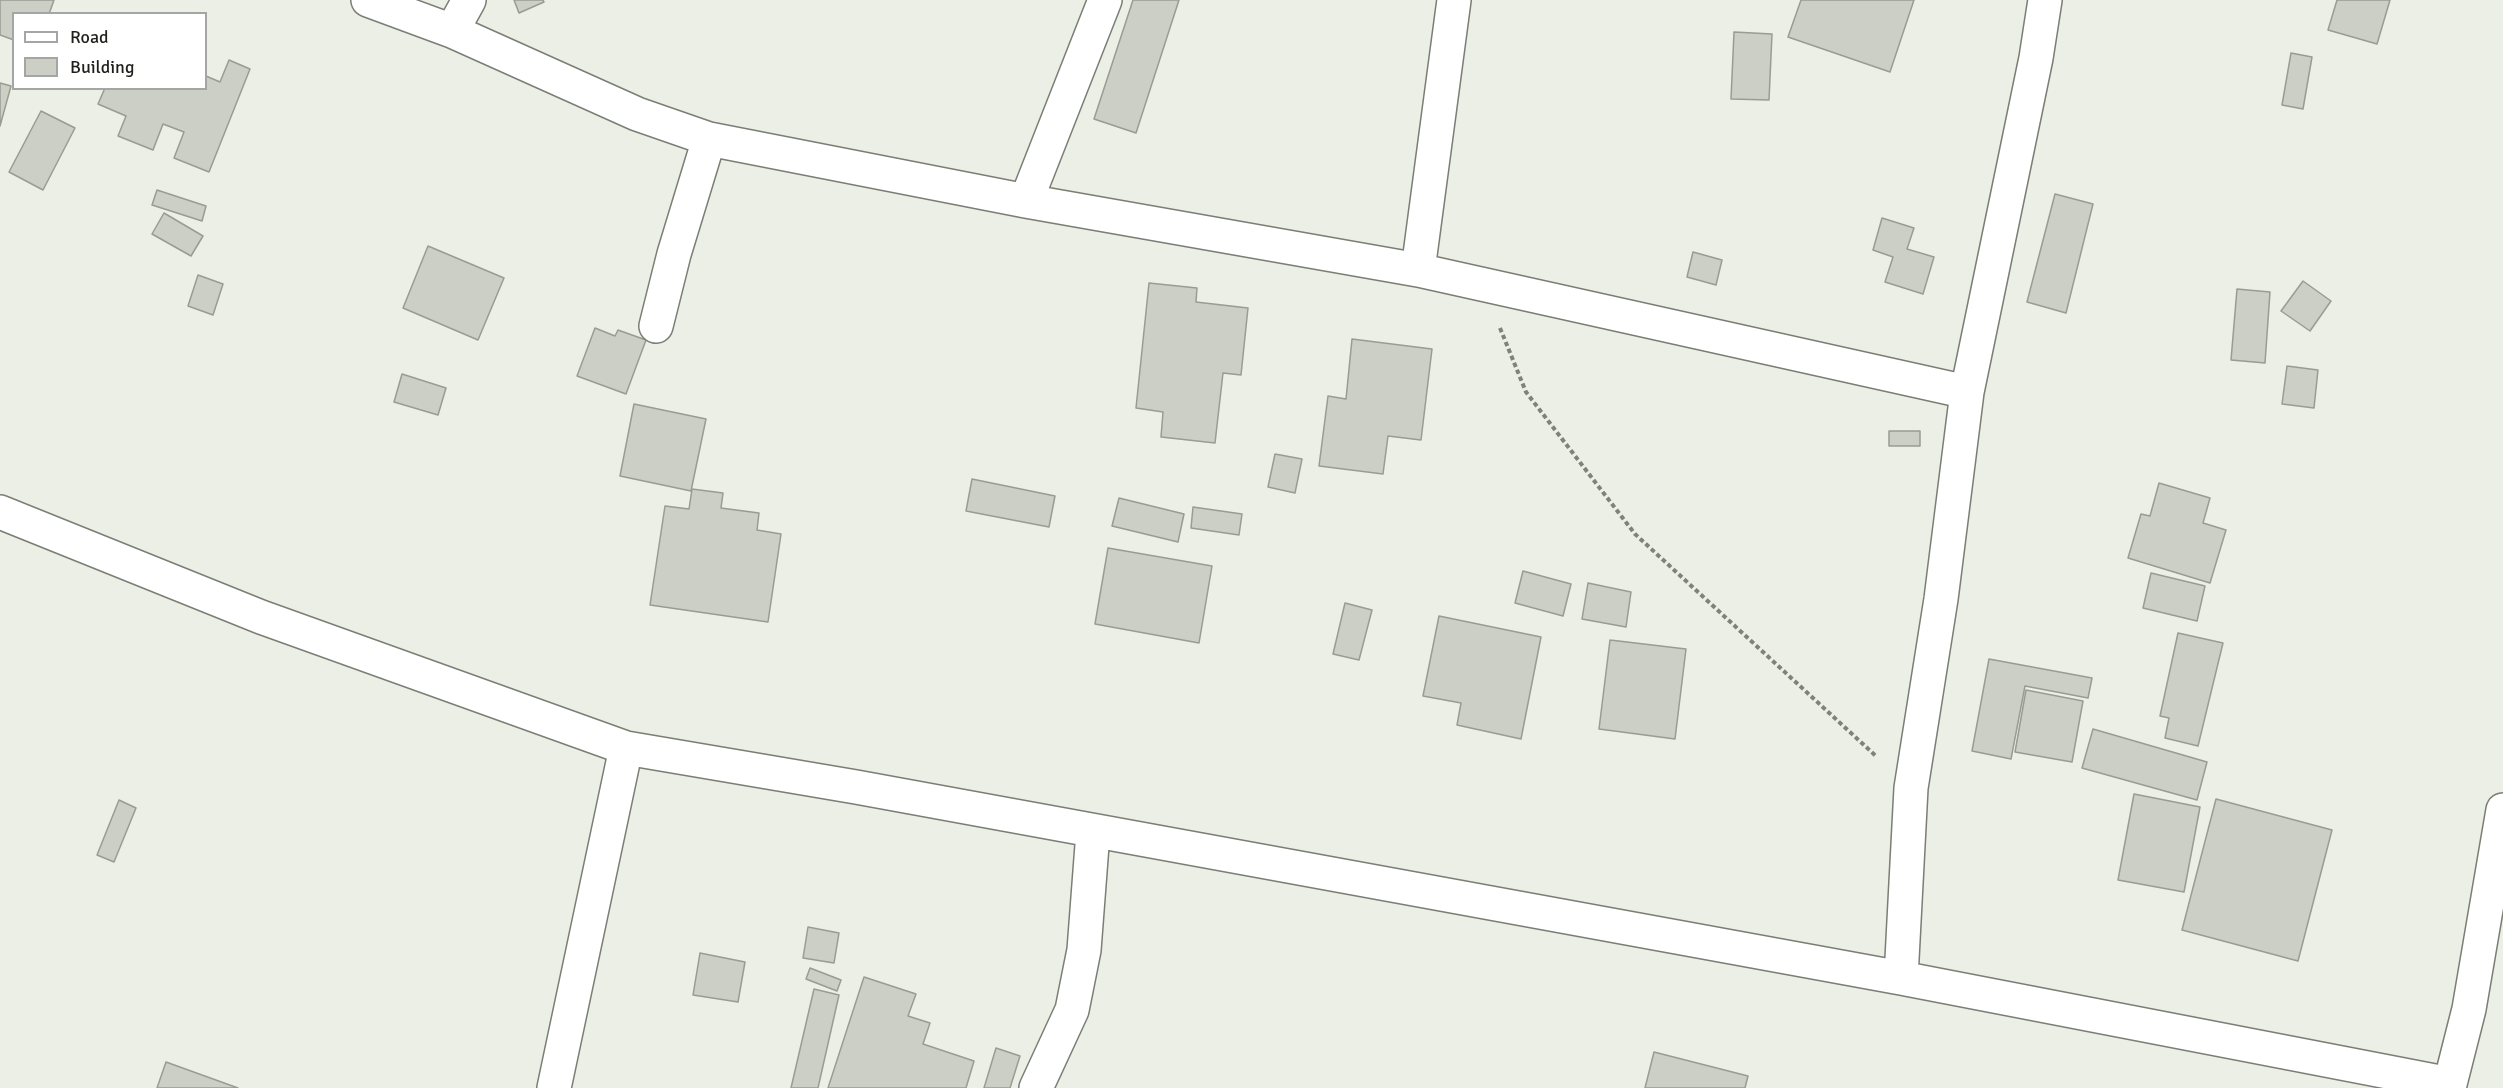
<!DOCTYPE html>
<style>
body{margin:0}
#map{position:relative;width:2503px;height:1088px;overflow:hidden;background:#ebefe5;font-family:Signika,sans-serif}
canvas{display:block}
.legend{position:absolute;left:12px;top:12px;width:195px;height:78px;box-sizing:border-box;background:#fff;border:2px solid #a5a6a4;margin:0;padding:8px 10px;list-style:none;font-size:18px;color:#1e201c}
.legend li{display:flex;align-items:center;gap:12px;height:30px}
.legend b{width:30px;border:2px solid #a5a6a4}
</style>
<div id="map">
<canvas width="2503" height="1088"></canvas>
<ul class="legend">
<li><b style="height:8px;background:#fff"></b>Road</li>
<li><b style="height:16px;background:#cbcfc5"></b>Building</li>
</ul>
</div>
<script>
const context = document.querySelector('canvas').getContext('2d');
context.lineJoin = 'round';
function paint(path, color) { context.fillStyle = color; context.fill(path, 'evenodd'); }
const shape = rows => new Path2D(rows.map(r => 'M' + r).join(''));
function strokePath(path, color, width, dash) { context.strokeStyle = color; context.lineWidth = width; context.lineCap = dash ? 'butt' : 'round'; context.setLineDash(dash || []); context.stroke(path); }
const building = shape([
 [0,0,54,0,49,14,14,14,14,40,0,35,0,0],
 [514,0,543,0,544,2,519,13,514,0],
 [1133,0,1179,0,1136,133,1094,119,1133,0],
 [1801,0,1914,0,1890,72,1788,37,1801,0],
 [2337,0,2390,0,2377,44,2328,30,2337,0],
 [1734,32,1772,34,1769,100,1731,99,1734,32],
 [2291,53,2312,57,2303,109,2282,105,2291,53],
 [229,60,250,69,209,172,174,158,184,132,163,124,153,150,118,136,126,116,98,104,105,88,206,88,206,76,220,82,229,60],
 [0,83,11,86,0,126,0,83],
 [41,111,75,128,43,190,9,172,41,111],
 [157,190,206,206,202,221,152,205,157,190],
 [2055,194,2093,204,2066,313,2027,302,2055,194],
 [164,213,203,236,191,256,152,234,164,213],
 [1882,218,1914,228,1907,249,1934,257,1923,294,1885,282,1893,257,1873,250,1882,218],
 [428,246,504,278,478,340,403,308,428,246],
 [1693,252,1722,260,1716,285,1687,277,1693,252],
 [198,275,223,284,213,315,188,306,198,275],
 [2303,281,2331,301,2310,331,2281,311,2303,281],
 [1149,283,1197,288,1196,302,1248,308,1241,375,1223,373,1215,443,1161,437,1163,412,1136,408,1149,283],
 [2237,289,2270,292,2265,363,2231,360,2237,289],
 [595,328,615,336,618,330,646,340,626,394,577,376,595,328],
 [1352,339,1432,349,1421,440,1388,436,1383,474,1319,466,1328,396,1346,399,1352,339],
 [2287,366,2318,370,2314,408,2282,404,2287,366],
 [402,374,446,388,438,415,394,402,402,374],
 [634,404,706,419,691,491,620,476,634,404],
 [1889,431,1920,431,1920,446,1889,446,1889,431],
 [1275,454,1302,459,1295,493,1268,487,1275,454],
 [972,479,1055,496,1049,527,966,511,972,479],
 [2159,483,2210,498,2203,523,2226,530,2210,583,2128,558,2141,514,2150,516,2159,483],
 [692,489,723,493,721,508,759,513,757,530,781,534,768,622,650,605,665,506,689,509,692,489],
 [1119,498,1184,514,1178,542,1112,526,1119,498],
 [1193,507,1242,514,1239,535,1191,528,1193,507],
 [1108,548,1212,566,1199,643,1095,624,1108,548],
 [1523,571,1571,584,1563,616,1515,603,1523,571],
 [2151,573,2205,586,2197,621,2143,608,2151,573],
 [1588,583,1631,592,1626,627,1582,619,1588,583],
 [1345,603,1372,610,1359,660,1333,654,1345,603],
 [1439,616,1541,637,1521,739,1457,725,1461,703,1423,696,1439,616],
 [2178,633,2223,643,2198,746,2165,738,2169,718,2160,716,2178,633],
 [1610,640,1686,649,1675,739,1599,729,1610,640],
 [1989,659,2092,678,2088,698,2025,686,2011,759,1972,751,1989,659],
 [2026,690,2083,701,2072,762,2015,752,2026,690],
 [2093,729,2207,762,2197,800,2082,768,2093,729],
 [2134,794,2200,807,2184,892,2118,880,2134,794],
 [2216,799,2332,830,2298,961,2182,930,2216,799],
 [119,800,136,808,114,862,97,855,119,800],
 [808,927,839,933,834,963,803,958,808,927],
 [700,953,745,962,738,1002,693,995,700,953],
 [810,968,841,980,837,991,806,979,810,968],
 [864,977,916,994,908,1016,930,1023,923,1044,974,1061,966,1088,828,1088,864,977],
 [814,989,839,995,818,1088,791,1088,814,989],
 [996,1048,1020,1056,1010,1088,984,1088,996,1048],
 [1654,1052,1748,1076,1745,1088,1645,1088,1654,1052],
 [166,1062,238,1088,157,1088,166,1062]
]);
paint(building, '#cbcfc5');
strokePath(building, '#989c92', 1.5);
const minor = shape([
 [368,0,452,31,637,114,709,139,1026,201,1418,270,1967,392],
 [452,31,469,0],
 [1026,201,1105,0],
 [1418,270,1454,0],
 [656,326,674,254,709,139],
 [0,512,261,617,626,748,856,787,1901,978,2450,1084],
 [1901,978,1911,788,1941,599,1967,392,2036,58,2045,0],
 [554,1088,626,748],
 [1036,1088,1072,1010,1084,950,1093,832],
 [2449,1088,2469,1009,2503,810]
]);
strokePath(minor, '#7a7e75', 36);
strokePath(shape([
 [1500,328,1526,392,1635,534,1877,757]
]), '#7f827b', 4, [4.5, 3]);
strokePath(minor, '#fff', 33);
</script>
